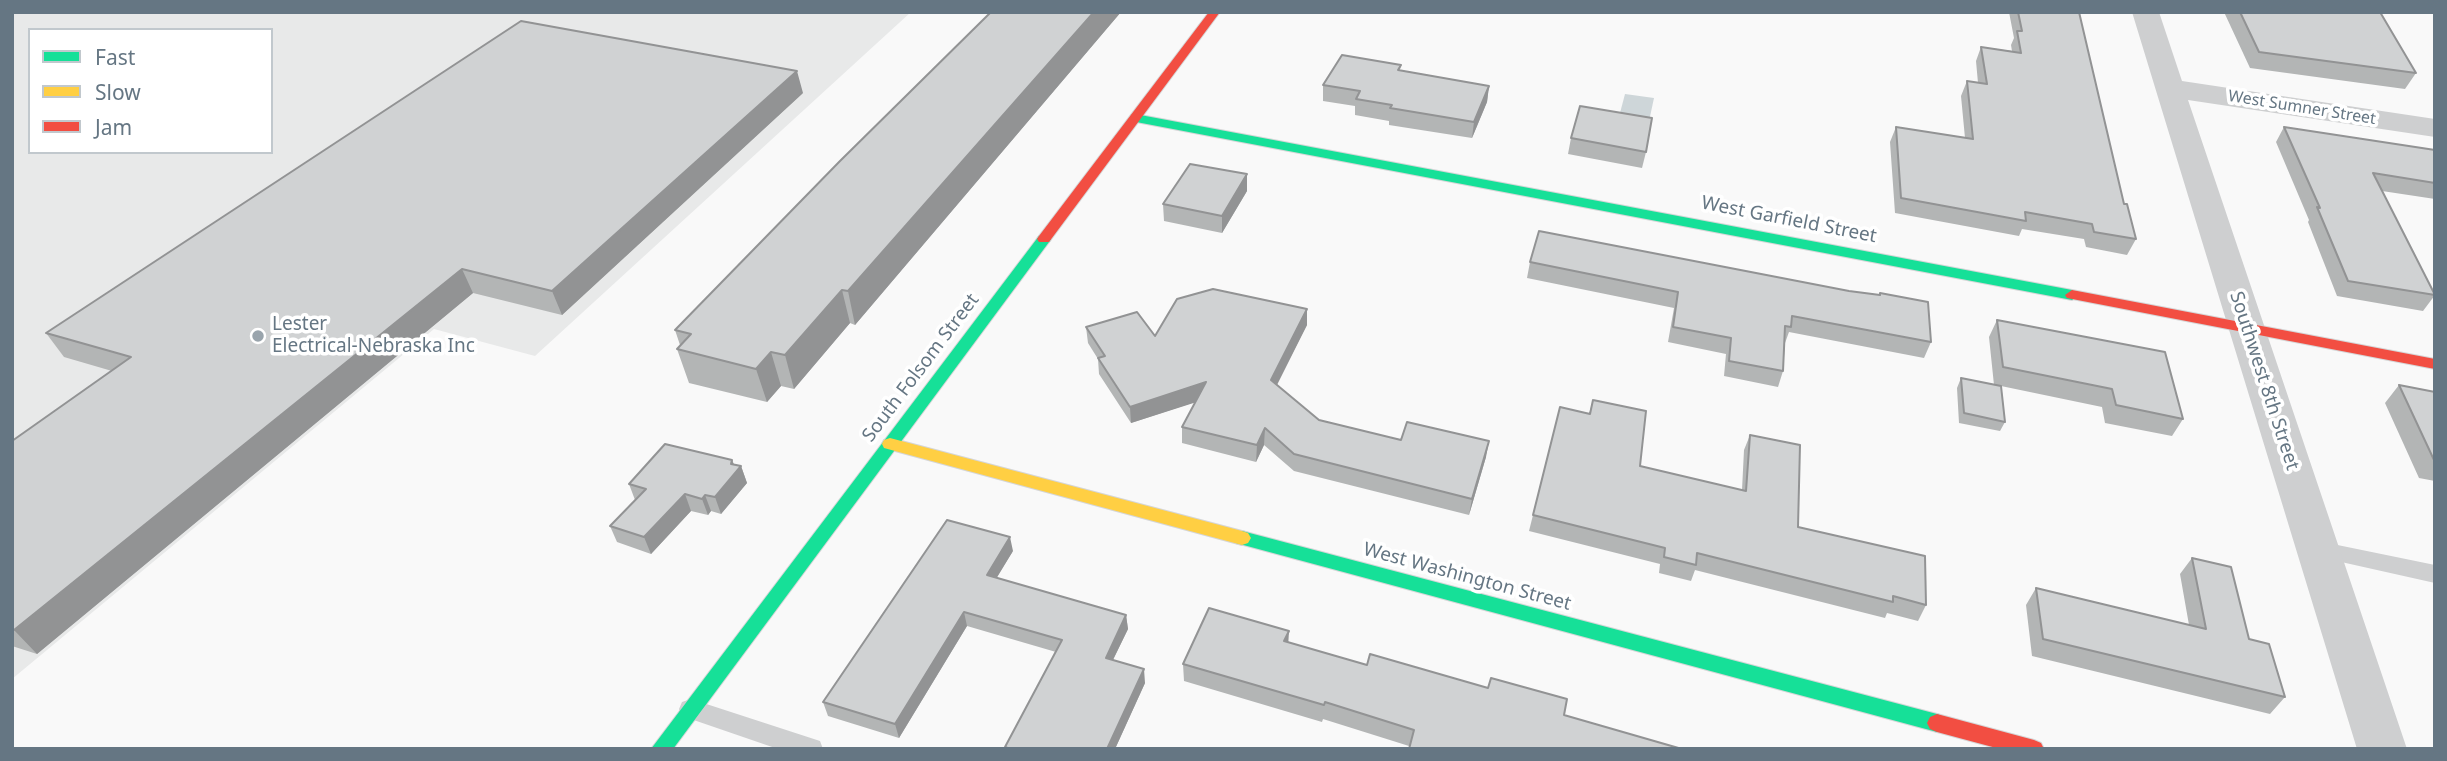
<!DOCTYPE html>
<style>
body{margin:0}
#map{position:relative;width:2447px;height:761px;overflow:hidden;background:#f9f9f9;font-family:"Noto Sans",sans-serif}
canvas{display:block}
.frame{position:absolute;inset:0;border:14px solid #657683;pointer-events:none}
.legend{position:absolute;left:28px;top:28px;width:245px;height:126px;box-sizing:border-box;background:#fff;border:2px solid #c1c8cd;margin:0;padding:9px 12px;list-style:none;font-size:21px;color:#657683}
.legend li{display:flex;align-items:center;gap:14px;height:35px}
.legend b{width:35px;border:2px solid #c1c8cd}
</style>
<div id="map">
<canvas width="2447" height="761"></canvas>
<div class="frame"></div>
<ul class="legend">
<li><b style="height:9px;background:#16e098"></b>Fast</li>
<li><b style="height:9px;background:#ffcf43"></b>Slow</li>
<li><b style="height:9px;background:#f24e42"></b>Jam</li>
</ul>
</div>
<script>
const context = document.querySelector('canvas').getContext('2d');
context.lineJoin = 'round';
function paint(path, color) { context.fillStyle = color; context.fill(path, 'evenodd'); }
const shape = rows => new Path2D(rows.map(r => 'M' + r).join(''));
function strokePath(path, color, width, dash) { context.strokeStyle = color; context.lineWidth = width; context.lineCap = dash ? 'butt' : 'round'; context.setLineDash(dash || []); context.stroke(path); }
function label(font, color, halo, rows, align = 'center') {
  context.font = font + ' "Noto Sans",sans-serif'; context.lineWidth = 7; context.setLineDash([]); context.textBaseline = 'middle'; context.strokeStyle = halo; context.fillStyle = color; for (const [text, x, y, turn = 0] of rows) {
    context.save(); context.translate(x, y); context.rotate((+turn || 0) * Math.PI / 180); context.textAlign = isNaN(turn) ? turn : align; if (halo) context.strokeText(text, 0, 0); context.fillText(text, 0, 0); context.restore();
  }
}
paint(shape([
 [12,12,911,12,535,356,434,329,12,679],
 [30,30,271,30,271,152,30,152]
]), '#e8e9e9');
paint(shape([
 [1625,94,1654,98,1648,126,1620,113]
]), '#ced6d9');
const fast = shape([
 [1135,114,2072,290,2079,295,2072,300,1131,121,1131,115,1135,114],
 [1044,235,1051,239,1049,242,673,749,651,749,1039,236,1044,235],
 [1242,531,1937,714,1944,717,1947,723,1944,729,1937,732,1236,543,1233,538,1236,533,1242,531]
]);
const slow = shape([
 [890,438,1242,531,1248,533,1251,538,1248,543,1242,545,884,448,882,444,884,440,890,438]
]);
const jam = shape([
 [1209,12,1220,12,1049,242,1039,242,1037,239,1039,236,1209,12],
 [2072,290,2435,359,2435,369,2067,298,2065,295,2072,290],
 [1937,714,2034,740,2041,743,2044,749,2000,749,1937,732,1930,729,1927,723,1930,717,1937,714]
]);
strokePath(fast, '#d5d6d7', 2);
strokePath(slow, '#d5d6d7', 2);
strokePath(jam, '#d5d6d7', 2);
paint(shape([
 [2318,541,2435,565,2435,583,2310,555,2307,549,2310,543,2318,541],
 [691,699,820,741,823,749,778,749,682,716,679,709,682,702,691,699]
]), '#cecfd0');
paint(shape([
 [2132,12,2159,12,2182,81,2435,119,2435,137,2188,100,2407,749,2357,749,2132,12]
]), '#cecfd0');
paint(fast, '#16e098');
paint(slow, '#ffcf43');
paint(jam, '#f24e42');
paint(shape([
 [991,12,1121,12,855,325,850,323,794,389,781,386,767,402,689,383,677,349,680,345,675,330],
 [2009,12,2079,12,2124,204,2136,239,2127,255,2086,247,2084,239,2022,229,2019,236,1895,213,1890,142,1896,127,1965,138,1961,96,1967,81,1978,83,1976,61,1981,47,2012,51,2011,45,2014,38],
 [2224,12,2380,12,2416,73,2405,89,2250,68],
 [1401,65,1400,70,1489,86,1487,102,1472,138,1389,125,1389,121,1355,115,1355,106,1323,101,1323,85],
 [803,93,562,315,473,293,37,654,12,646,12,441,112,371,64,357,46,333],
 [2284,127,2435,150,2435,199,2382,191,2435,295,2423,311,2337,296,2308,222,2309,220,2276,142],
 [1571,138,1646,152,1642,168,1568,154],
 [1247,174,1247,191,1222,233,1164,221,1163,204],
 [1530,262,1849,291,1879,295,1880,293,1931,342,1924,358,1789,332,1785,343,1783,371,1778,387,1724,376,1726,354,1668,342,1674,308,1527,278],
 [1997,320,2183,419,2172,436,2105,423,2102,407,2001,386,2005,422,2000,431,1959,423,1957,388,1961,378,1994,385,1989,337],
 [1307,325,1276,385,1319,420,1401,440,1486,457,1469,515,1294,471,1264,445,1256,462,1182,443,1182,427,1195,402,1131,423,1099,374,1098,359,1088,343,1086,327,1155,336],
 [2399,385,2435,392,2435,481,2419,478,2385,403],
 [1593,400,1640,466,1742,490,1744,450,1750,435,1798,527,1926,605,1918,621,1887,613,1885,618,1695,570,1691,581,1659,573,1660,564,1529,531,1533,515,1589,414],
 [732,460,734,464,741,466,747,483,721,514,711,511,708,515,691,511,651,554,617,542,610,526,635,500,629,484],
 [1013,551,996,578,1126,615,1128,629,1113,660,1145,683,1115,749,1006,749,1056,652,967,626,899,738,828,716,823,702],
 [2192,558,2249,639,2285,697,2270,714,2032,656,2026,605,2036,588,2189,625,2180,574],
 [1288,642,1367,665,1488,688,1567,699,1409,746,1323,719,1322,722,1184,681,1183,664]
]), '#b3b5b5');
paint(shape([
 [1094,12,1121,12,855,325,848,291],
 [797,71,803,93,562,315,552,291],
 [1489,86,1487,102,1472,138,1474,122],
 [1247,174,1247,191,1222,233,1222,216],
 [462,269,473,293,37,654,14,630],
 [842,290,850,323,794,389,785,355],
 [1307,309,1307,325,1271,397,1271,380],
 [771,352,781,386,767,402,756,369],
 [1206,382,1206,399,1131,423,1130,407],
 [1265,428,1264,445,1256,462,1257,445],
 [1489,441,1486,457,1469,515,1472,499],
 [732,460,736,472,741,466,747,483,721,514,715,497],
 [685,494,691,511,651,554,644,537],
 [705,495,711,511,708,515,702,499],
 [1010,537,1013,551,990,589,987,575],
 [964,612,967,626,899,738,895,724],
 [1126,615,1128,629,1107,672,1106,658],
 [1289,631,1288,648,1284,641],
 [1144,669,1145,683,1115,749,1107,749]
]), '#929394');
const building = shape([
 [991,12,1094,12,848,291,842,290,785,355,771,352,756,369,677,349,691,334,675,330,840,161,991,12],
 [2018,12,2079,12,2124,204,2127,204,2136,239,2094,232,2092,224,2025,212,2026,221,1901,198,1896,127,1973,139,1967,81,1987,84,1981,47,2021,53,2017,31,2022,31,2018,12],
 [2240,12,2380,12,2416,73,2259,52,2240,12],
 [521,21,797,71,552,291,462,269,14,630,12,630,12,441,131,357,46,333,521,21],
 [1342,55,1401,65,1398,70,1489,86,1474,122,1390,108,1392,105,1356,99,1360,91,1323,85,1342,55],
 [1580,106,1652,118,1646,152,1571,138,1580,106],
 [2284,127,2435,150,2435,183,2373,173,2435,295,2348,281,2317,207,2320,208,2284,127],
 [1190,164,1247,174,1222,216,1163,204,1190,164],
 [1539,231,1849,291,1880,295,1880,293,1928,302,1931,342,1792,316,1791,327,1785,326,1783,371,1729,361,1731,338,1673,327,1678,292,1530,262,1539,231],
 [1213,289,1307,309,1271,380,1319,420,1401,440,1407,422,1489,441,1472,499,1294,454,1265,428,1257,445,1182,427,1206,382,1130,407,1098,358,1105,356,1086,327,1137,312,1155,336,1177,299,1213,289],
 [1997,320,2165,352,2183,419,2116,405,2112,389,2003,367,1997,320],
 [1961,378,2001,386,2005,422,1964,413,1961,378],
 [2399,385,2435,392,2435,460,2434,460,2399,385],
 [1593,400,1646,411,1640,466,1746,491,1750,435,1800,445,1798,527,1925,556,1926,605,1893,596,1893,602,1697,553,1696,565,1664,557,1665,548,1533,515,1560,407,1590,414,1593,400],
 [665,444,732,460,731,464,741,466,715,497,705,495,702,499,685,494,644,537,610,526,646,489,629,484,665,444],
 [947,520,1010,537,987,575,1126,615,1106,658,1144,669,1107,749,1010,749,1005,747,1062,640,964,612,895,724,823,702,947,520],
 [2192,558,2231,567,2249,639,2269,644,2285,697,2043,639,2036,588,2206,629,2192,558],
 [1209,608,1289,631,1284,641,1367,665,1370,654,1488,688,1491,678,1567,699,1564,715,1682,749,1409,749,1414,730,1325,702,1324,705,1183,664,1209,608]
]);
paint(building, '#d0d2d3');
strokePath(building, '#929394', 2);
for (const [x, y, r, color] of [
 [258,336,7,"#99a4ac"]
]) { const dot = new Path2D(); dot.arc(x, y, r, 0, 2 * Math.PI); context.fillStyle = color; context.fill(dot); strokePath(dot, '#fff', 2.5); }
label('16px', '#657683', '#fff', [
 ["West Sumner Street",2302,108,9]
]);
label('19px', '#657683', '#fff', [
 ["West Garfield Street",1789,220,11],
 ["South Folsom Street",921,368,-53],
 ["Southwest 8th Street",2264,381,72],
 ["West Washington Street",1467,577,15]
]);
label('19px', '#657683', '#fff', [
 ["Lester",272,325],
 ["Electrical-Nebraska Inc",272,347]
], 'left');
</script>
